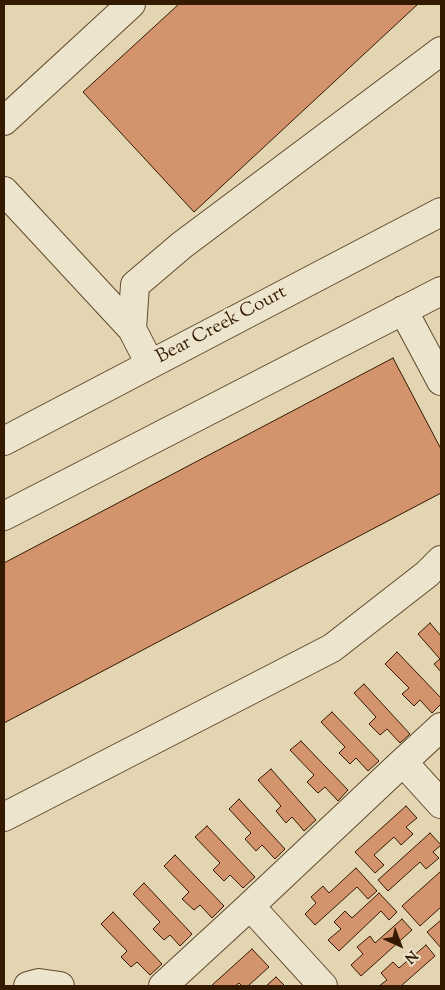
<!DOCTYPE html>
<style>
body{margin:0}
#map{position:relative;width:445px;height:990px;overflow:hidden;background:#e4d5b2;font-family:"Sorts Mill Goudy",serif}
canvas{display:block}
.frame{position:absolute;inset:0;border:5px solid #331a00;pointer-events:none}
.north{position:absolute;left:375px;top:920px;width:50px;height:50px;-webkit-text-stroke:4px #ede4cd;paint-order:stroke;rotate:137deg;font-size:14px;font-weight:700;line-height:20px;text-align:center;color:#331a00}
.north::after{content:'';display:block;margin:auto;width:18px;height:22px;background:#331a00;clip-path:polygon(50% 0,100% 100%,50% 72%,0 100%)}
</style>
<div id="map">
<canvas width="445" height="990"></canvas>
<div class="frame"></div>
<div class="north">N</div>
</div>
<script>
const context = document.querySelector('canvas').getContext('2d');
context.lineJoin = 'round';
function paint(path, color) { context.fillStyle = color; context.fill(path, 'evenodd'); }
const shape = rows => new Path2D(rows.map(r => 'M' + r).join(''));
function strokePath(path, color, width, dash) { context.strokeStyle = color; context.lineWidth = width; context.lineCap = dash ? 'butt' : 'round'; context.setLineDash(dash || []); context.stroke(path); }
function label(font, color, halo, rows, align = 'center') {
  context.font = font + ' "Sorts Mill Goudy",serif'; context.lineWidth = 5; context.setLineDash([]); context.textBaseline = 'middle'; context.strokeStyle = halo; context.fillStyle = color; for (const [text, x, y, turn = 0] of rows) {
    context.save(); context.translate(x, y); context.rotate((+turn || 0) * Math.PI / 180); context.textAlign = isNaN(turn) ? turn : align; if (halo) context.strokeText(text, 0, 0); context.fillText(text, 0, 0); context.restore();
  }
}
const building = shape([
 [179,4,418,4,194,212,83,92,179,4],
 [393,358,441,449,441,493,4,723,4,563,393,358],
 [430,623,441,636,441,672,434,664,440,659,418,634,430,623],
 [397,652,441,698,441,704,432,713,420,700,414,706,402,694,409,688,385,664,397,652],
 [364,684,410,734,400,743,387,729,380,735,369,724,376,717,354,693,364,684],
 [332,712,379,761,368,771,356,758,350,764,339,753,345,747,321,722,332,712],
 [301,741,348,790,338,801,325,787,318,793,307,782,314,775,290,750,301,741],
 [271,769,316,820,304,831,292,817,286,823,276,811,281,806,258,780,271,769],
 [239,799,285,849,275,859,262,845,256,851,245,839,251,833,229,809,239,799],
 [406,806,417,818,406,827,413,834,401,845,394,837,374,855,384,865,375,873,355,852,406,806],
 [207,826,255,877,243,888,230,875,224,881,213,870,220,863,195,837,207,826],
 [430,833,441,845,433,852,439,858,426,869,420,862,388,891,378,880,430,833],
 [175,855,224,906,212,918,200,905,194,910,182,899,189,892,164,866,175,855],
 [356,868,377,891,368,899,357,887,315,925,305,914,316,903,311,897,323,886,329,893,356,868],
 [441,871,441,907,420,926,402,906,441,871],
 [144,883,192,934,180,946,170,935,164,940,153,929,160,922,133,894,144,883],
 [379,893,397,912,389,920,381,911,339,951,328,940,341,929,334,922,345,911,352,918,379,893],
 [113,912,162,964,150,975,137,962,131,967,121,957,127,951,101,924,113,912],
 [402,919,412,930,361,976,351,965,363,954,357,947,370,936,375,943,402,919],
 [441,920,441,948,427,932,441,920],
 [426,945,435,956,401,986,379,986,387,980,381,973,393,962,399,968,426,945],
 [252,949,269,967,248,986,242,986,239,983,235,986,211,986,252,949],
 [276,977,285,986,266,986,276,977]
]);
paint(building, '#d3946d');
strokePath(building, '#331a00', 1);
const minor = shape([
 [4,121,131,4],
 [4,191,132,329],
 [403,310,441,381],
 [150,364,132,329,135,285,182,245,441,51],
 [4,441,441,212],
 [4,516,441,291],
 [441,727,403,762,441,804],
 [4,817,332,648,427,574,441,560],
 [28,986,39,983,60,986],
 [163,986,250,906],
 [323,986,250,906,403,762]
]);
strokePath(minor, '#5f492c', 30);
strokePath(minor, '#ede4cd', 28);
label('19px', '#331a00', '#ede4cd', [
 ["Bear Creek Court",222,326,-28]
]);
</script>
